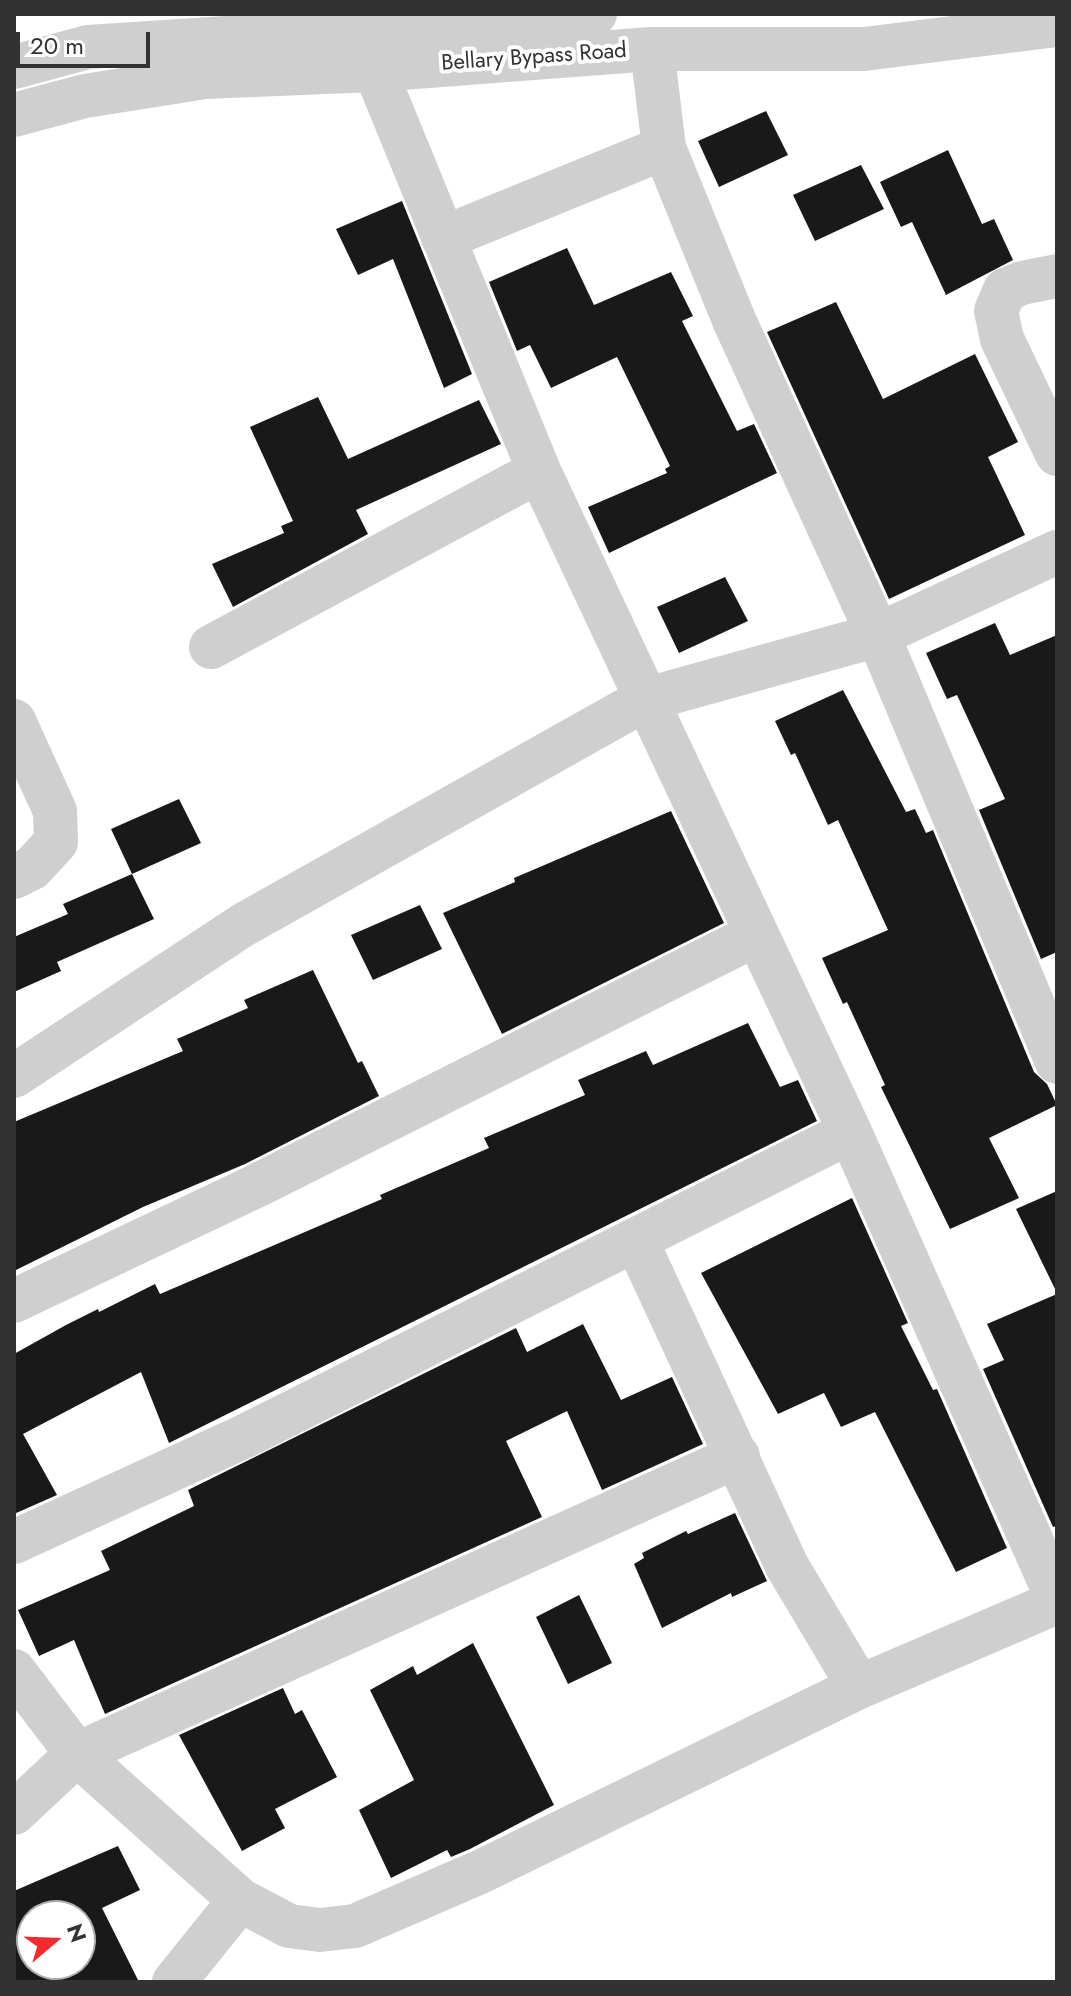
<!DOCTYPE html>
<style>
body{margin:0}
#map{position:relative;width:1071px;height:1996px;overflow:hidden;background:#fff;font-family:Jost,sans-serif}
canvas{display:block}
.frame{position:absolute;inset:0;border:16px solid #323232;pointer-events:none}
.north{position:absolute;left:16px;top:1900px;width:80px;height:80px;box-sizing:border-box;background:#fff;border:2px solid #adadad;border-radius:50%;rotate:71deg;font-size:22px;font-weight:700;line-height:32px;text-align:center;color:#323232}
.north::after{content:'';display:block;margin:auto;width:28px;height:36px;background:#f22b2f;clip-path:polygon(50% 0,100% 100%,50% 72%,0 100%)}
.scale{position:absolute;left:16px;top:32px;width:134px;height:36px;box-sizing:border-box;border:4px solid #323232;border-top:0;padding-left:10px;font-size:24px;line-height:28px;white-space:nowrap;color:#323232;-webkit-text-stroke:6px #fff;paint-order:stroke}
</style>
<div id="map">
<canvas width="1071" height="1996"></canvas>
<div class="frame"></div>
<div class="north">N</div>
<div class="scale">20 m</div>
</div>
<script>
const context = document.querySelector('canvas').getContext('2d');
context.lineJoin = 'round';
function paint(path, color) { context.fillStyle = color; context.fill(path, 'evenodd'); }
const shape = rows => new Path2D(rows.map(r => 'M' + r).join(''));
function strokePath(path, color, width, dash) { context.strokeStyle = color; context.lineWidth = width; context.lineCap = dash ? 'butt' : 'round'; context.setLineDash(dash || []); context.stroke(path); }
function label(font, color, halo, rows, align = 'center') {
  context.font = font + ' Jost,sans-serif'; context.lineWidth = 8; context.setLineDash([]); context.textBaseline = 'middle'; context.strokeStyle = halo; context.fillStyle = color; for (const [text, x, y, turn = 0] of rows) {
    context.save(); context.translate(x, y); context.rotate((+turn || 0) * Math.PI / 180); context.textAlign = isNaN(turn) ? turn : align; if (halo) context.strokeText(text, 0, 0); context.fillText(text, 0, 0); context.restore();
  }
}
paint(shape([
 [766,111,788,155,719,187,698,141],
 [948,150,982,224,994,219,1013,260,946,295,912,222,901,227,880,182],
 [861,165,884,209,815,241,793,195],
 [402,201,472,374,444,388,393,259,358,275,336,229],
 [567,248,594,305,671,272,693,316,682,321,737,431,754,424,777,473,609,553,588,507,667,473,665,469,670,466,617,357,551,388,530,345,517,351,489,282],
 [836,302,883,399,975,354,1018,442,988,457,1025,535,889,599,767,332],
 [318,397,348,459,479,400,501,444,356,510,368,534,233,607,212,564,284,533,281,526,293,521,250,427],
 [725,577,748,621,679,653,657,607],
 [995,623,1010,655,1057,635,1057,952,1041,959,979,810,1005,799,957,695,947,699,926,653],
 [843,690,906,812,915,809,926,833,933,830,1034,1072,1047,1084,1057,1105,989,1138,1019,1198,950,1229,881,1087,885,1085,847,1002,843,1004,822,958,888,930,838,820,828,825,795,753,791,755,775,721],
 [179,799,201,843,132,874,111,829],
 [671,811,724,923,502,1034,443,913,515,882,514,878],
 [132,874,154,919,57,962,61,971,14,992,14,937,68,914,63,904],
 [420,905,442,949,373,980,351,935],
 [313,970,358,1063,362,1061,379,1096,245,1164,143,1207,14,1271,14,1122,183,1051,177,1039,248,1008,244,1000],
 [748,1023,780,1087,798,1080,817,1121,169,1443,141,1372,23,1434,57,1495,14,1514,14,1354,66,1325,98,1309,99,1312,155,1284,160,1294,382,1199,380,1195,489,1148,484,1138,585,1095,578,1080,646,1051,653,1065],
 [1057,1191,1057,1293,1016,1209],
 [852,1198,908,1323,901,1326,933,1390,937,1389,1007,1548,956,1572,875,1412,841,1427,824,1393,778,1414,701,1273],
 [1057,1294,1057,1526,1053,1527,983,1369,1004,1360,987,1324],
 [583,1324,621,1400,672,1377,703,1444,602,1490,567,1411,506,1441,542,1517,105,1714,74,1640,39,1656,18,1610,110,1570,101,1551,194,1506,188,1490,516,1328,527,1352],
 [735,1513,767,1581,732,1597,731,1593,662,1628,634,1564,644,1558,642,1553,686,1531,688,1534],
 [579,1595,612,1663,568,1684,536,1617],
 [473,1643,554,1805,470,1849,451,1857,447,1850,391,1878,359,1810,414,1780,370,1690,413,1666,417,1675],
 [283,1688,295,1714,302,1710,337,1777,275,1809,285,1828,242,1851,179,1735],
 [118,1846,140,1890,102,1908,139,1982,14,1982,14,1891],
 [32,1916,80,1916,80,1964,32,1964]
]), '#191919');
strokePath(shape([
 [652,49,664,148,734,320,878,635,1057,1062],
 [14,67,88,47,595,14],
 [375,70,539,471,850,1132,1057,1598],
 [14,115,85,96,205,77,375,70,652,49,864,49,1057,25],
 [443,238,664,148],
 [1057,276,1022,283,1005,290,996,311,1002,339,1057,454],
 [211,647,539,471],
 [14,721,55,811,56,842,32,868,14,877],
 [14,1076,243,925,644,700,878,635,1057,552],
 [636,1240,787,1566,859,1687],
 [14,1301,256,1186,755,935],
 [14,1542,245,1436,850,1132],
 [14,1671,77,1754,240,1900,289,1926,320,1930,355,1926,480,1872,859,1687,1057,1602],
 [14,1813,77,1754,738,1456],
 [174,1982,240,1900]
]), '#cfcfcf', 44);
label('22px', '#323232', '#fff', [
 ["Bellary Bypass Road",534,58,-4]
]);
</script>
